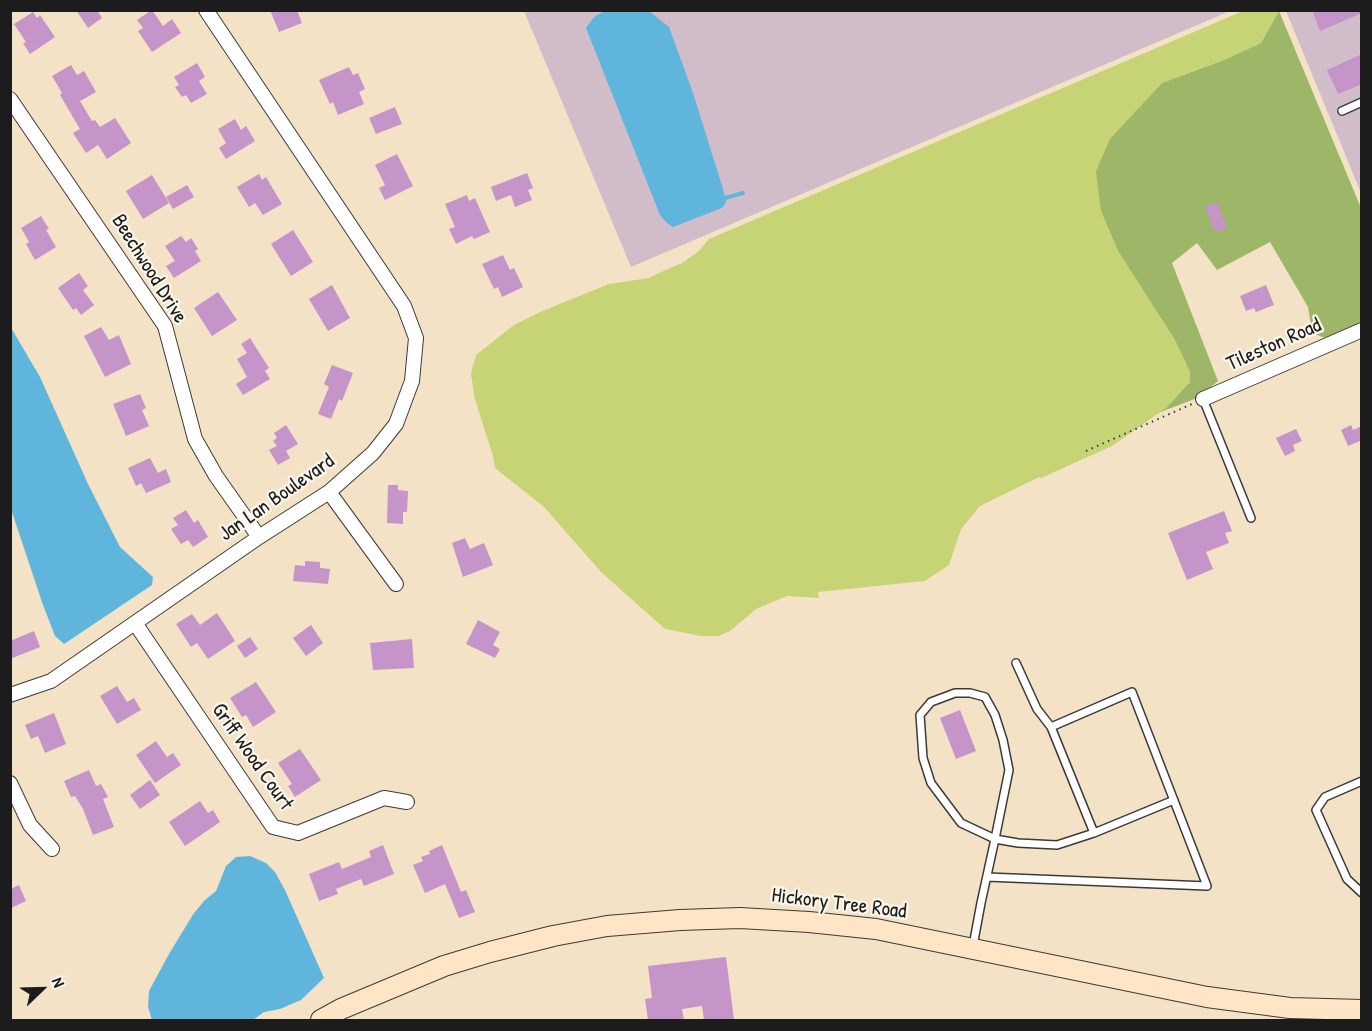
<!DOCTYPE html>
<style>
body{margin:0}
#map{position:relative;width:1372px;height:1031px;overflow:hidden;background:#f4e2c7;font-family:"Patrick Hand",sans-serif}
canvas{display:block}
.frame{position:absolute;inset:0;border:12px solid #1c1c1c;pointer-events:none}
.north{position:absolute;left:12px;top:959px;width:60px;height:60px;-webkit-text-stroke:4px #fbf7ec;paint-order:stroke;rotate:67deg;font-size:16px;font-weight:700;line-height:24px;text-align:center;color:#1c1c1c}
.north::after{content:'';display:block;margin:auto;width:21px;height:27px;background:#1c1c1c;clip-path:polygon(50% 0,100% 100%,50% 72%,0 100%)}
</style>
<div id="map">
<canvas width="1372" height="1031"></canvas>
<div class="frame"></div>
<div class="north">N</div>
</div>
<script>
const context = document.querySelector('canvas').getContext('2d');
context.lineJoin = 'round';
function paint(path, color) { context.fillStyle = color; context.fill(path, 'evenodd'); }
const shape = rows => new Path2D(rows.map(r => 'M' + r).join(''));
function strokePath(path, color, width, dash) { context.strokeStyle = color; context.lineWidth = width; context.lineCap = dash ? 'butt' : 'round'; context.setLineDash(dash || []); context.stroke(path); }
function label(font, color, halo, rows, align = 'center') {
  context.font = font + ' "Patrick Hand",sans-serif'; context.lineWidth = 4.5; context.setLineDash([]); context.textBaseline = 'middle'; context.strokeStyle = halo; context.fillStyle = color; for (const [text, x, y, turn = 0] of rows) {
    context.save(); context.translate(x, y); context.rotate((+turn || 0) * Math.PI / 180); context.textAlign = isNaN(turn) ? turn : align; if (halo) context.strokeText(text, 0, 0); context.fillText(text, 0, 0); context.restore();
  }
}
paint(shape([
 [524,11,1230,11,631,267],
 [1286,11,1361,11,1361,193]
]), '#d1bdc9');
paint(shape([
 [1243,11,1279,11,1261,43,1224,60,1162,83,1140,108,1101,211,1118,251,1175,340,1190,372,1190,382,1166,408,1112,446,1041,478,1039,477,980,506,961,529,949,565,925,581,818,592,819,598,787,596,756,609,730,631,718,636,701,636,665,629,601,572,544,507,495,468,493,456,474,396,471,373,476,355,514,325,540,312,609,284,649,278,659,273,682,263,699,251,709,239]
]), '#c7d476');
paint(shape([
 [1279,11,1361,208,1361,327,1330,340,1312,333,1308,307,1270,242,1217,270,1197,243,1172,263,1218,381,1197,398,1158,413,1166,408,1190,382,1190,372,1175,340,1118,251,1101,211,1096,171,1110,139,1162,83,1224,60,1261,43]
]), '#9db667');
paint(shape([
 [605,11,649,11,669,27,693,93,723,189,726,202,722,208,673,227,667,223,660,215,586,28,594,17],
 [10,326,40,377,88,484,120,547,153,577,152,585,64,644,55,636,43,605,11,509],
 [250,856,266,863,275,872,285,890,324,978,301,1000,280,1009,264,1012,253,1020,152,1020,148,1007,149,991,169,954,194,913,205,900,216,891,226,866,236,857]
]), '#5fb5db');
strokePath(shape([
 [725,198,743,193]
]), '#5fb5db', 4);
paint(shape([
 [76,10,97,10,102,18,88,28],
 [152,10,163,26,172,19,181,33,152,52,138,31,143,28,137,20],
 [270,10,297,10,302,23,279,32],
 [1312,10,1362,10,1362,13,1320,31],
 [33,12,37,18,40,15,55,37,30,54,23,43,26,42,14,24],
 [1362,54,1362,84,1338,94,1327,70],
 [197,63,205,77,199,81,207,94,191,103,186,95,182,97,175,87,179,85,174,77],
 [71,65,77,75,84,71,96,92,80,101,92,121,95,120,100,127,115,118,131,143,107,159,98,145,86,153,73,133,80,129,60,95,62,93,52,76],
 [349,67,353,75,358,73,365,89,359,92,364,104,338,115,333,102,330,104,319,80],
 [395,107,402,124,376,134,369,118],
 [235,119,241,130,246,126,255,141,226,159,219,148,226,143,218,129],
 [397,154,413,186,385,200,379,188,385,185,375,165],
 [527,173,533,188,528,190,532,200,515,207,511,195,496,201,491,187],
 [259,174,262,180,266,177,282,204,263,215,255,203,249,207,237,187],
 [152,175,169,203,143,219,126,191],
 [187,185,194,197,173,209,166,197],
 [467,195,469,201,475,198,490,232,474,239,472,236,456,244,449,229,455,227,445,204],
 [1217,202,1227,228,1215,232,1205,207],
 [41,216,49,229,46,230,56,247,35,260,26,244,29,242,21,228],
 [293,230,313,262,291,276,271,244],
 [181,236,186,242,191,238,198,249,195,251,201,261,174,278,166,266,175,261,165,246],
 [503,255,510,270,514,268,523,287,502,297,498,287,494,289,482,264],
 [79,273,88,286,83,290,94,305,81,315,76,308,73,310,58,288],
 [332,285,350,318,328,331,309,299],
 [1266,285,1274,305,1256,312,1254,308,1246,311,1240,296],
 [218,292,237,320,212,336,194,308],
 [101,327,109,340,119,335,131,364,105,377,84,336],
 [250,338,269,368,265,371,270,379,243,395,236,384,247,377,237,359,247,353,241,344],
 [332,365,353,373,342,401,339,399,331,419,318,414,329,387,324,384],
 [140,394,146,408,142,410,149,426,126,436,113,404],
 [286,425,298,444,286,451,290,458,278,465,269,450,277,446,273,441,277,438,274,433],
 [1351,425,1353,430,1362,426,1362,440,1348,446,1341,430],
 [1296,429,1302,441,1293,445,1295,451,1285,456,1276,438],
 [150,458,158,473,166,469,171,482,146,493,141,483,136,486,128,468],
 [388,485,398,485,398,490,408,491,407,512,403,512,403,524,387,523],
 [186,510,194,523,198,520,208,537,193,547,188,540,181,544,171,529,178,525,173,518],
 [1224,511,1232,531,1225,533,1229,543,1206,552,1213,569,1187,580,1168,533],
 [465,538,470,549,484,543,493,565,463,577,452,543],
 [305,561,320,562,320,568,330,569,328,584,293,581,295,565,305,566],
 [217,613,235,641,208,659,197,643,191,647,176,624,192,614,200,625],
 [478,620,500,632,493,645,500,649,495,658,466,644],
 [311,625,323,643,306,656,293,638],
 [34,631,40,647,10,659,10,641],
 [250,637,258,649,245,658,237,646],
 [412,639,414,668,373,670,370,643],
 [256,682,276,712,253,727,246,715,242,717,230,698],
 [117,686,127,702,134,698,141,710,117,724,100,696],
 [960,710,976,751,956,759,940,718],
 [54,713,66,744,45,753,38,736,31,739,25,725],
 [156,741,167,757,173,753,181,765,155,783,136,755],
 [300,749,321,780,295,797,288,786,292,784,278,763],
 [89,770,96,786,101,784,108,797,103,799,114,827,93,835,83,809,75,796,71,797,64,781],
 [150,780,160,795,140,809,130,795],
 [200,801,208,813,213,810,220,822,185,846,169,822],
 [383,845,394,874,364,886,361,879,336,889,338,894,319,901,309,874,339,862,342,869,371,857,369,851],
 [442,845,461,892,466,890,475,912,459,918,445,884,425,893,413,865,423,861,421,857,430,854,429,851],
 [19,885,26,901,11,908,11,889],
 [726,957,734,1020,704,1020,702,1006,682,1009,684,1020,648,1020,645,999,652,998,648,966]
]), '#c594c8');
const lane = shape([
 [1342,111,1362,102],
 [1203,399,1251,518],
 [1362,781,1325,797,1316,810,1347,879,1362,893],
 [1094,833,1174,800],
 [987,877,1207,886,1132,692,1051,727],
 [973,946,981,903,995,839,1009,770,1003,740,995,715,985,697,970,693,955,693,931,702,920,715,923,758,931,783,961,823,995,839,1018,843,1057,845,1094,833,1051,727,1037,709,1016,663]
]);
const street = shape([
 [10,99,165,326,195,439,216,476,259,537],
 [1203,399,1362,330],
 [329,492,396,584],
 [135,623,273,827,298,833,384,798,407,802],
 [10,695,51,681,259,537,329,492,373,453,396,424,412,381,416,338,404,306,206,10],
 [10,783,30,825,52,849]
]);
const secondary = shape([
 [321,1020,341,1009,444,966,490,952,553,936,607,926,680,920,740,918,809,922,876,929,1207,997,1290,1008,1362,1010]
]);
strokePath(lane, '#3c3a36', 10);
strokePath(street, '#3c3a36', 16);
strokePath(secondary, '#3c3a36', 22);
strokePath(shape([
 [1086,451,1192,404]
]), '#3c3a36', 2, [1.5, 4.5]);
strokePath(lane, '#fff', 7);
strokePath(street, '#fff', 14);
strokePath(secondary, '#fee5c5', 20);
label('21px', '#1c1c1c', '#fbf7ec', [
 ["Beechwood Drive",149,269,58],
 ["Tileston Road",1274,345,-24],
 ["Jan Lan Boulevard",277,498,-35],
 ["Griff Wood Court",252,757,55],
 ["Hickory Tree Road",839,904,7]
]);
</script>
